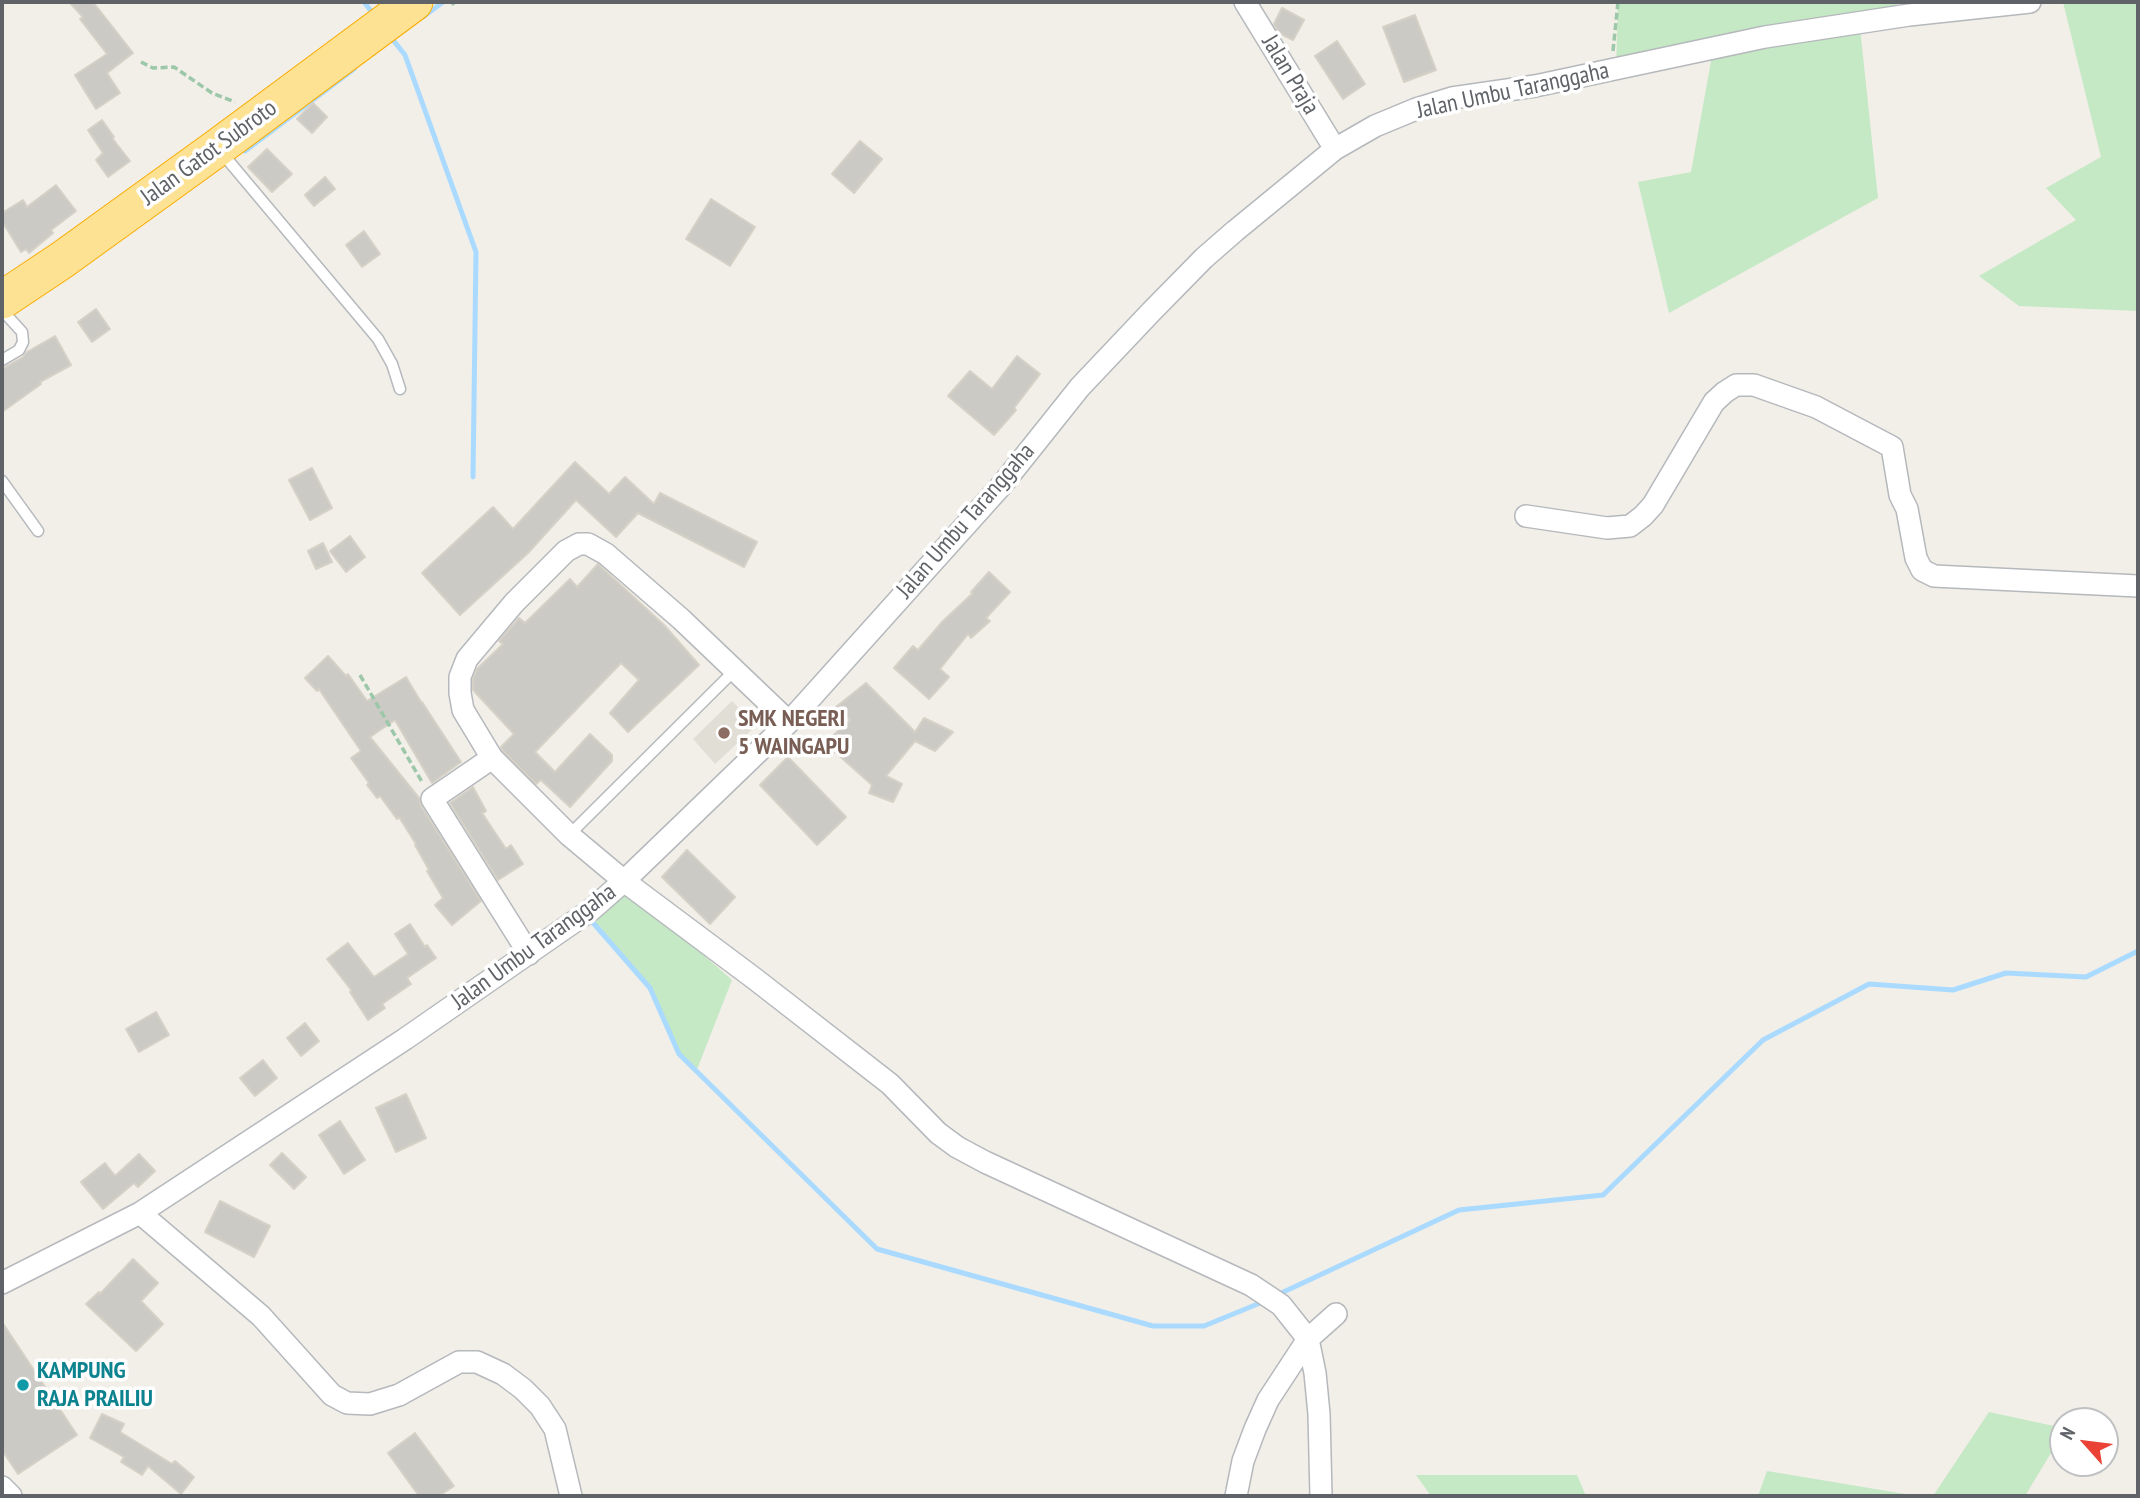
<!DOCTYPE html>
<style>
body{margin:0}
#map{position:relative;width:2140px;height:1498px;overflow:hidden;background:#f1efe8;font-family:"PT Sans Narrow",sans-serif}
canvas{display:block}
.frame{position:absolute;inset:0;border:4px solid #5f6368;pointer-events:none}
.north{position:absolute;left:2049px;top:1407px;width:70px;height:70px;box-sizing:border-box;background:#fff;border:2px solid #bfc1c3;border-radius:50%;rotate:298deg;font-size:19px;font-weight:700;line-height:28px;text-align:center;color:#5f6368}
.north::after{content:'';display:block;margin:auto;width:24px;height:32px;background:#ea4335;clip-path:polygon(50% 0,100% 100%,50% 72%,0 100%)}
</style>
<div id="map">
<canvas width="2140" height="1498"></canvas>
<div class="frame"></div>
<div class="north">N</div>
</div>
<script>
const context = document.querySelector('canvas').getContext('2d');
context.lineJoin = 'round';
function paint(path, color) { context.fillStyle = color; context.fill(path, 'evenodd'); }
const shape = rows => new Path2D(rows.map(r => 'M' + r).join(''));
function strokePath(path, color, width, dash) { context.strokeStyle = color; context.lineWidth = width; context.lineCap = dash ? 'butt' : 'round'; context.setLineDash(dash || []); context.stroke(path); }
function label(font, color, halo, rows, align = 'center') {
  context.font = font + ' "PT Sans Narrow",sans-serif'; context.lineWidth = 7; context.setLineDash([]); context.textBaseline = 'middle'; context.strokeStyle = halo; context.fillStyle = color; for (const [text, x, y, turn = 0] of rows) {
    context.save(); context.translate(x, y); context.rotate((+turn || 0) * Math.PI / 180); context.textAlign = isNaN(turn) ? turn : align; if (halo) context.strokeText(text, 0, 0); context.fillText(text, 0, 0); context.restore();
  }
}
paint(shape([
 [732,701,756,726,715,764,693,739]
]), '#e1ded6');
paint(shape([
 [1618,2,1896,2,1902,20,1860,28,1878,198,1669,313,1638,182,1691,172,1713,50,1616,70],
 [2063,2,2138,2,2138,311,2019,306,1979,276,2076,220,2046,188,2101,157],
 [621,883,732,980,696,1072,679,1054,650,988,586,915],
 [1989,1412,2063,1428,2063,1433,2025,1496,1933,1496],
 [1767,1471,1917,1496,1758,1496],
 [1416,1475,1577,1475,1586,1496,1431,1496]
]), '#c5e8c5');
strokePath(shape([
 [364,2,375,16],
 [423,17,443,2],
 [389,35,405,55,476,252,473,477],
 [245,151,354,69],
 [588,917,650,988,679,1054,877,1249,1153,1326,1204,1326,1265,1301],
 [1277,1295,1459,1210,1603,1195,1763,1040,1869,984,1953,990,2006,973,2086,977,2138,951]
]), '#aadaff', 5);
const building = shape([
 [69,2,93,2,133,53,107,73,120,93,96,109,75,75,107,54,80,19,83,17,69,2],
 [1282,8,1304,20,1293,40,1279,33,1274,24,1282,8],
 [1415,15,1436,70,1404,82,1383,27,1415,15],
 [1337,41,1365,84,1343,99,1315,56,1337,41],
 [313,103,327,117,312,133,297,119,313,103],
 [102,120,114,137,112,138,130,161,108,177,96,160,103,153,88,130,102,120],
 [860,141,882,159,854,193,832,174,860,141],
 [267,149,292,174,272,192,248,167,267,149],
 [325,177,335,189,314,206,305,195,325,177],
 [56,185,76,211,51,230,53,233,29,253,26,249,21,252,2,221,2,213,23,200,27,207,56,185],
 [711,199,755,227,730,266,686,239,711,199],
 [364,231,380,254,362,267,346,245,364,231],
 [96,309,110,329,92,342,78,322,96,309],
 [55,336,71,365,40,382,41,384,2,412,2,369,23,357,27,352,55,336],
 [1017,356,1040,374,1014,408,1016,410,994,435,948,396,970,371,992,389,1017,356],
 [575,462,609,494,625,477,654,504,660,493,757,542,744,567,638,513,616,537,576,500,528,553,460,615,422,573,493,507,513,529,575,462],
 [312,468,332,508,310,520,289,480,312,468],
 [350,536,365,557,346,572,330,551,350,536],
 [323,543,332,562,316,569,308,551,323,543],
 [598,564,665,626,699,665,628,732,610,713,639,680,621,663,535,752,555,772,590,734,612,755,612,761,570,807,541,780,536,784,502,750,501,747,514,734,473,690,473,679,477,669,503,644,499,641,519,618,525,623,570,579,577,587,598,564],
 [989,572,1010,592,986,618,990,621,971,638,968,634,940,669,949,677,929,699,894,668,913,646,918,650,943,621,973,593,971,592,989,572],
 [328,656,346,676,348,674,367,701,406,677,421,702,422,702,461,762,432,783,395,720,370,737,419,798,421,806,481,901,452,925,435,905,443,898,427,871,429,870,415,845,416,844,399,817,397,819,380,796,377,798,367,785,369,783,351,758,361,751,319,689,317,691,305,678,328,656],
 [866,683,915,732,924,718,953,732,935,751,915,741,886,776,902,784,893,802,869,793,872,785,825,743,850,720,836,707,866,683],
 [788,757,846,817,817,845,760,785,788,757],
 [473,787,486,811,482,813,506,849,511,845,523,864,498,880,450,803,473,787],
 [687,850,735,897,710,924,662,877,687,850],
 [410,924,425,947,427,945,436,958,407,978,411,984,382,1004,385,1008,368,1020,350,992,352,991,327,959,348,943,374,977,408,954,395,934,410,924],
 [156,1012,169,1035,139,1052,126,1029,156,1012],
 [305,1023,319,1041,301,1056,287,1038,305,1023],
 [263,1060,277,1078,255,1096,240,1078,263,1060],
 [406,1094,426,1138,396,1152,376,1108,406,1094],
 [340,1121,365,1160,344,1174,319,1135,340,1121],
 [282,1153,306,1177,294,1189,270,1165,282,1153],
 [139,1154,155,1171,138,1187,134,1183,103,1209,81,1182,105,1163,115,1176,139,1154],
 [220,1201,270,1226,254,1257,205,1232,220,1201],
 [133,1259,158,1283,141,1301,163,1324,136,1351,86,1304,99,1292,100,1294,133,1259],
 [2,1322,77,1435,18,1474,2,1450,2,1322],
 [102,1414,124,1424,120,1432,172,1464,175,1461,194,1477,181,1494,148,1466,142,1475,121,1462,124,1457,90,1438,102,1414],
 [415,1433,454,1486,439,1496,419,1496,388,1453,415,1433]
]);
paint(building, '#cccac5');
strokePath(building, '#d6d1c6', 2);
const lane = shape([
 [222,153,378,339,392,364,400,389],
 [2,310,22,332,23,342,19,350,2,360],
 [2,481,38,531],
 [569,835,734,671]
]);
const street = shape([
 [1245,2,1335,149],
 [1526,516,1607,528,1630,526,1643,516,1653,505,1714,402,1725,392,1736,385,1754,385,1816,407,1892,447,1900,495,1907,509,1916,558,1922,570,1934,576,2138,586],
 [789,722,681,619,606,554,588,544,579,544,566,551,514,603,467,659,460,677,460,693,463,710,492,758,569,835,624,881,755,979,890,1084,938,1133,957,1147,985,1162,1251,1285,1281,1305,1308,1339,1315,1373,1319,1414,1321,1496],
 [492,758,432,799,529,954],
 [140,1213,261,1316,332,1395,347,1403,370,1404,399,1395,459,1362,477,1362,503,1374,523,1389,540,1406,555,1429,571,1496],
 [2,1283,140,1213,405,1039,591,910,624,881,789,722,1001,486,1080,387,1151,312,1204,258,1235,231,1335,149,1375,126,1416,109,1452,98,1535,86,1765,37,1909,15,2030,2],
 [2,1487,11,1496],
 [1236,1496,1243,1461,1255,1429,1268,1400,1308,1339,1336,1314]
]);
const highway = shape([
 [2,300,62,260,217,148,414,2]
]);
strokePath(lane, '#b5b8bc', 13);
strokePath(street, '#b5b8bc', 24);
strokePath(highway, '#f9ab00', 39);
strokePath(shape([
 [452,2,454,5],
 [1613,51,1618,2],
 [141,62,153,68,174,67,212,93,235,102],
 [360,675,422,782]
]), '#9cc7a9', 3.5, [7, 3.5]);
strokePath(lane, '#fff', 10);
strokePath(street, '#fff', 21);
strokePath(highway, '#fde293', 37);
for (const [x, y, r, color] of [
 [724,733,7,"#8d6e63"],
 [23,1385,7,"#0f9aa8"]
]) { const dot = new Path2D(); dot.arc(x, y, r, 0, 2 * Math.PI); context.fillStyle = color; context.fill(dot); strokePath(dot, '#fff', 2.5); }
label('24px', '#5f6368', '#fff', [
 ["Jalan Praja",1290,75,59],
 ["Jalan Umbu Taranggaha",1513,91,-12],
 ["Jalan Gatot Subroto",209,153,-36],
 ["Jalan Umbu Taranggaha",966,521,-49],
 ["Jalan Umbu Taranggaha",534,947,-36]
]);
label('bold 24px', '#785e54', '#fff', [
 ["SMK NEGERI",738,719],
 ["5 WAINGAPU",738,747]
], 'left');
label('bold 24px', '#0d838f', '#fff', [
 ["KAMPUNG",37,1371],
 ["RAJA PRAILIU",37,1399]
], 'left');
</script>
